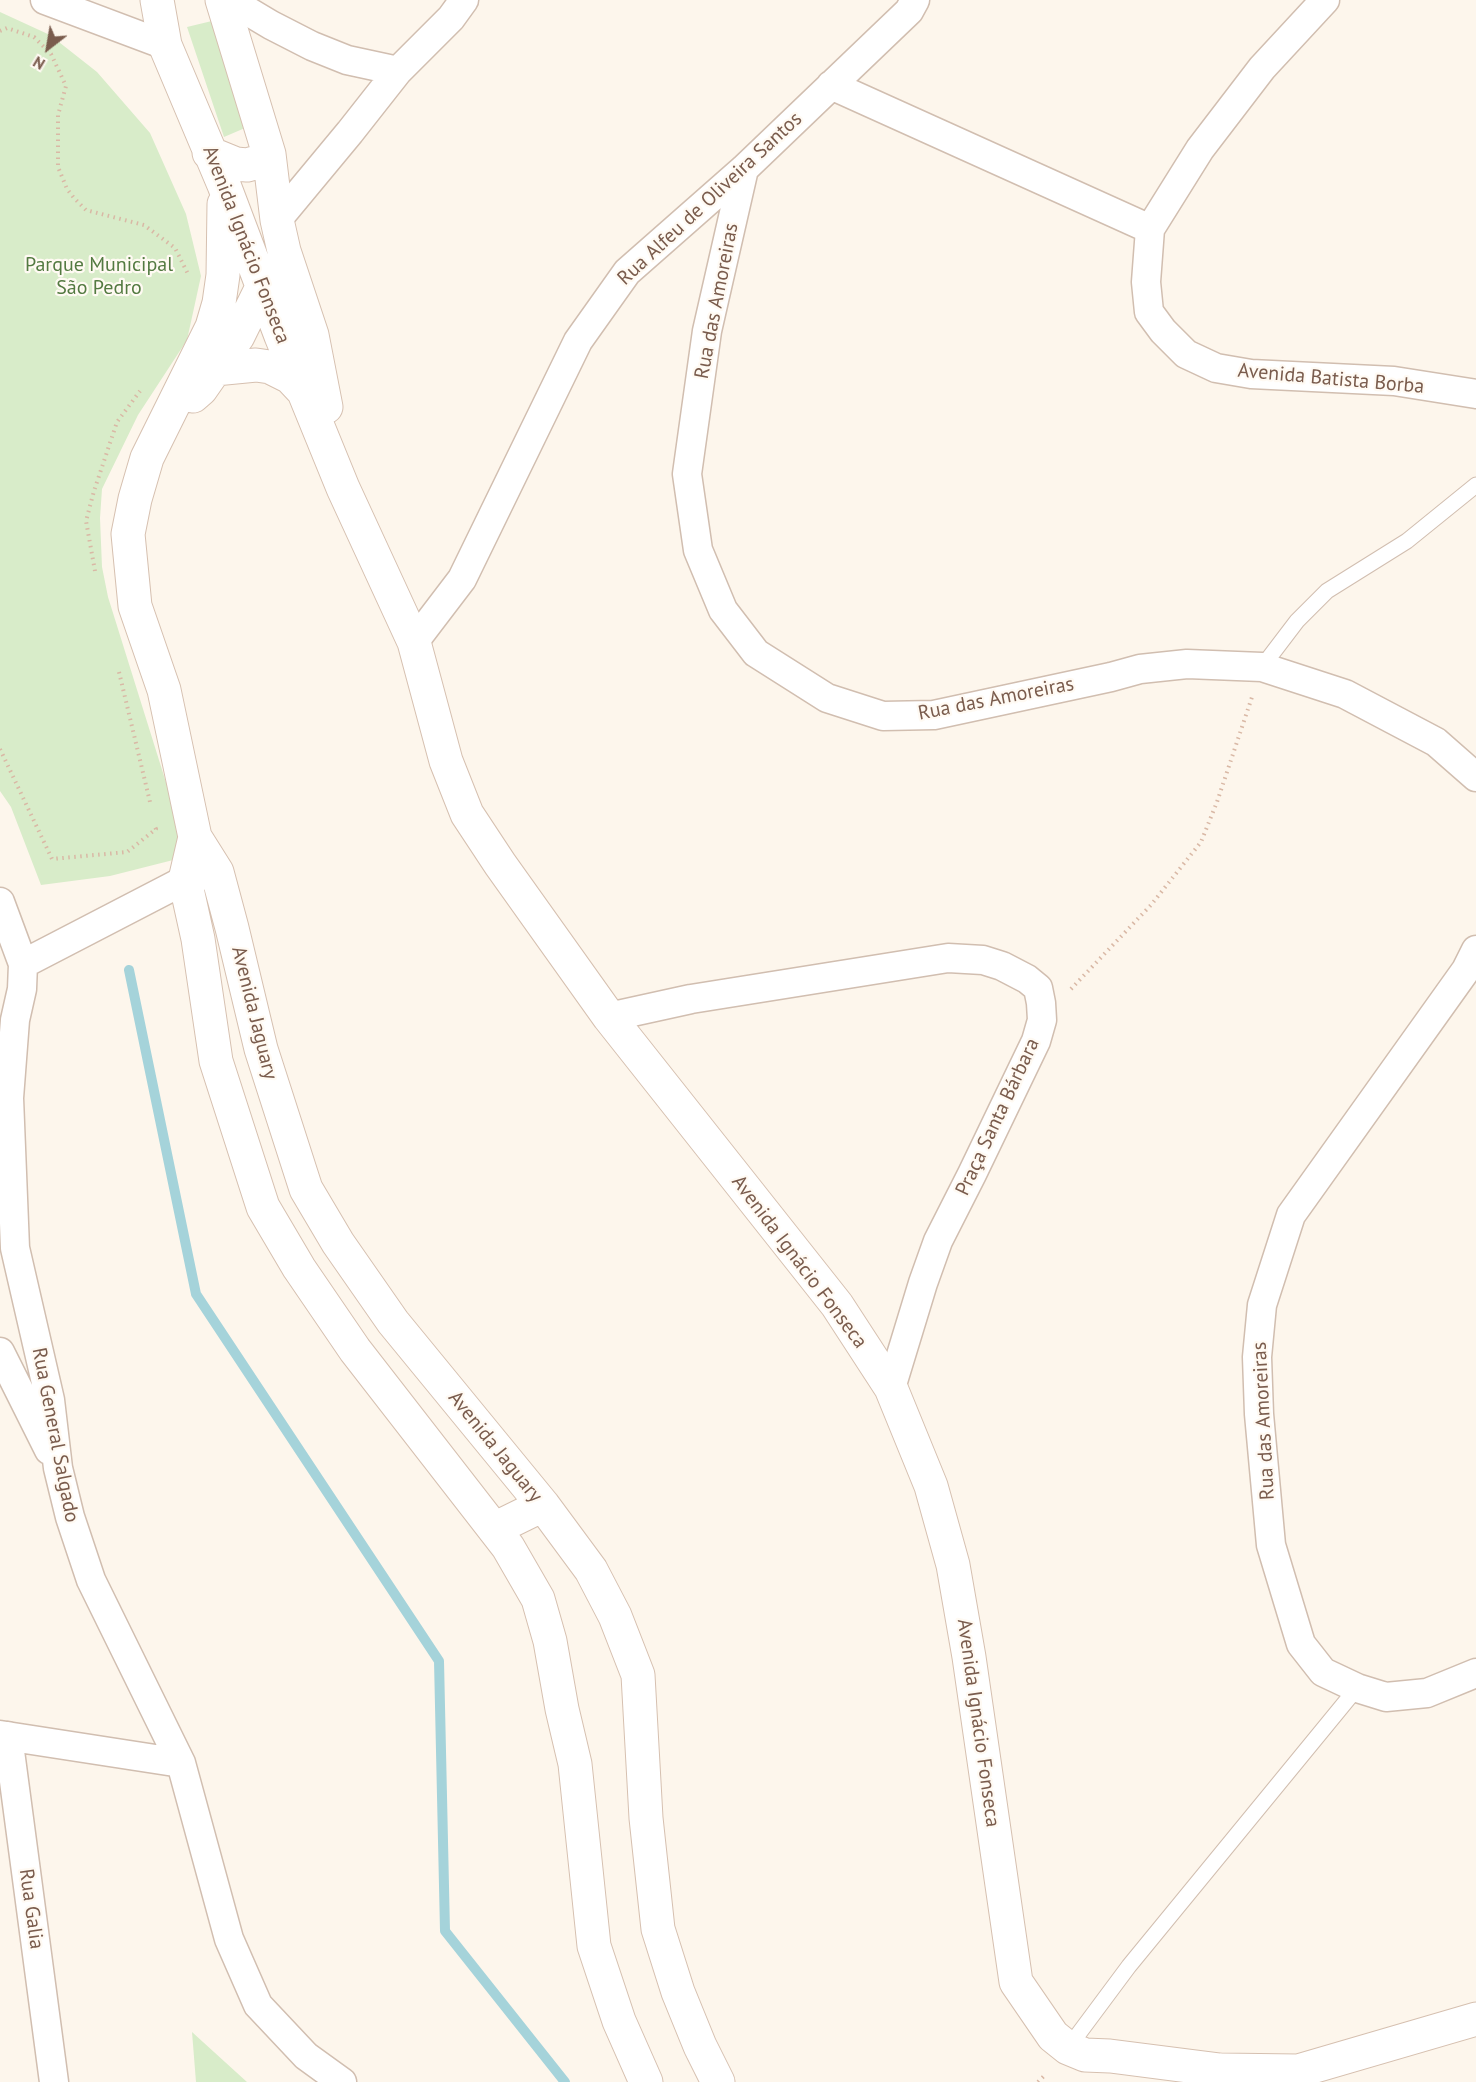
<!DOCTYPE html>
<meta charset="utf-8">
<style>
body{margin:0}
#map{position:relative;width:1476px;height:2082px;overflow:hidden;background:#fdf6ec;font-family:"PT Sans",sans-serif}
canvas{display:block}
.north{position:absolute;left:18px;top:18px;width:60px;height:60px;-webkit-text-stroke:4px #fffaf3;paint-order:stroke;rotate:211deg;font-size:16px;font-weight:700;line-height:24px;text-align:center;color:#7a5c4d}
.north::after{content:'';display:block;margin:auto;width:21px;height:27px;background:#7a5c4d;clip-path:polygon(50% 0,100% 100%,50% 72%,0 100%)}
</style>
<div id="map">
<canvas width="1476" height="2082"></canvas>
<div class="north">N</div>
</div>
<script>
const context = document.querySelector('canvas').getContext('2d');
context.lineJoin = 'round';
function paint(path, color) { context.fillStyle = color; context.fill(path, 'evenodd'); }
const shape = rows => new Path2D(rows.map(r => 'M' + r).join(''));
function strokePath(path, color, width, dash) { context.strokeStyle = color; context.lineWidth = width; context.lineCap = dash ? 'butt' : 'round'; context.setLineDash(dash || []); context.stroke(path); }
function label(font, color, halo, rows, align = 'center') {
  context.font = font + ' "PT Sans",sans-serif'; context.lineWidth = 4.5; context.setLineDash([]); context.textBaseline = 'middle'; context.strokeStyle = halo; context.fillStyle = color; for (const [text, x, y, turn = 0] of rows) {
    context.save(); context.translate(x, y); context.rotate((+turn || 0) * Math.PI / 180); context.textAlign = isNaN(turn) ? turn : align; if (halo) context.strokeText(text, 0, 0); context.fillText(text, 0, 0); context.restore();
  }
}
paint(shape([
 [0,12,50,35,97,72,150,133,186,214,201,276,187,340,138,415,102,489,100,518,102,567,108,597,189,856,110,876,41,885,11,807,0,791],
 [216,20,245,128,224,137,187,27],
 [192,2032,247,2082,196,2082]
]), '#d8ecc9');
strokePath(shape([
 [129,970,196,1294,439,1661,445,1931,565,2082]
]), '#a5d3da', 10);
const lane = shape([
 [1262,667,1297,621,1327,591,1407,541,1476,485],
 [1068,2048,1129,1966,1357,1688]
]);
const street = shape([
 [45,0,165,45],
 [229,0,271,25,312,46,347,60,398,71],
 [1325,0,1262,68,1200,149,1150,229,1146,282,1149,312,1163,331,1186,354,1216,368,1251,374,1394,381,1476,394],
 [831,85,1150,229],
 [744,169,707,331,687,474,698,550,723,610,756,653,827,698,883,716,934,715,1111,677,1140,669,1187,664,1262,667,1345,694,1436,742,1476,777],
 [277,220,350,132,398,71,451,18,464,0],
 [414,642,462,579,578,341,627,272,744,169,909,11,915,0],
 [0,902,23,964,22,989,15,1020,9,1098,15,1248,50,1400,58,1468,70,1517,91,1580,181,1763,229,1939,258,2005,306,2056,342,2082],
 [1476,950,1466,970,1291,1215,1262,1305,1257,1357,1259,1414,1271,1545,1301,1644,1323,1672,1357,1688,1386,1697,1427,1693,1476,1673],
 [23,964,185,880,206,875],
 [609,1017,691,999,948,958,983,960,1002,966,1027,979,1038,988,1041,1003,1042,1020,1036,1041,972,1174,938,1241,923,1283,891,1388],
 [0,1352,49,1450],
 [0,1735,181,1763],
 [8,1736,54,2082]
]);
const secondary = shape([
 [157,0,165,45,224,185,281,336,343,488,414,642,446,761,467,814,500,864,609,1017,837,1305,891,1388,931,1486,953,1565,969,1657,1016,1982,1053,2036,1068,2048,1085,2055,1110,2056,1220,2070,1298,2071,1476,2019],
 [222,0,269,154,277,220,284,251,312,335,326,407],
 [209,153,236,164,247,165,258,162,269,154],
 [224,204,223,275,219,303,212,327,147,458,135,499,128,534,135,606,164,690,195,837,217,872,232,928,261,1049,306,1189,338,1243,393,1322,543,1505,591,1570,615,1616,638,1675,646,1818,658,1929,678,1992,700,2046,718,2082],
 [215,369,256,365,270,367,290,377,305,393],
 [193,396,201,389,238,336,268,275],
 [195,837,185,880,198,939,216,1061,263,1207,299,1268,355,1350,508,1547,538,1599,550,1641,562,1709,575,1764,594,1946,619,2021,646,2082],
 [494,1529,543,1505]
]);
strokePath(lane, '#d1beb0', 17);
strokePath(street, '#d1beb0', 31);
strokePath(secondary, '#d6c0b0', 35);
strokePath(shape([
 [0,31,7,28,34,37,51,54,66,86,58,115,58,167,67,189,74,198,86,210,144,225,175,248,188,274],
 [95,571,86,521,94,491,117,422,140,391],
 [119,672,150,802],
 [0,749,52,859,127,852,156,829,155,827],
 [1071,989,1151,905,1201,842,1217,802,1252,697],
 [1038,2082,1046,2074]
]), '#d9b8a5', 4, [1.5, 4.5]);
strokePath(lane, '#fff', 15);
strokePath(street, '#fff', 28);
strokePath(secondary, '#fff', 33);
label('20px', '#7a5c4d', '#fffaf3', [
 ["Rua Alfeu de Oliveira Santos",710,199,-43],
 ["Avenida Ignácio Fonseca",246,245,69],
 ["Rua das Amoreiras",717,301,-79],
 ["Avenida Batista Borba",1331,379,5],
 ["Rua das Amoreiras",996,699,-11],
 ["Avenida Jaguary",254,1013,76],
 ["Praça Santa Bárbara",998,1117,-65],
 ["Avenida Ignácio Fonseca",799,1262,53],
 ["Rua das Amoreiras",1264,1421,-93],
 ["Rua General Salgado",55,1435,79],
 ["Avenida Jaguary",495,1447,51],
 ["Avenida Ignácio Fonseca",978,1723,82],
 ["Rua Galia",31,1909,82]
]);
label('20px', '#537a41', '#fffaf3', [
 ["Parque Municipal",99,265],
 ["São Pedro",99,288]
]);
</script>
